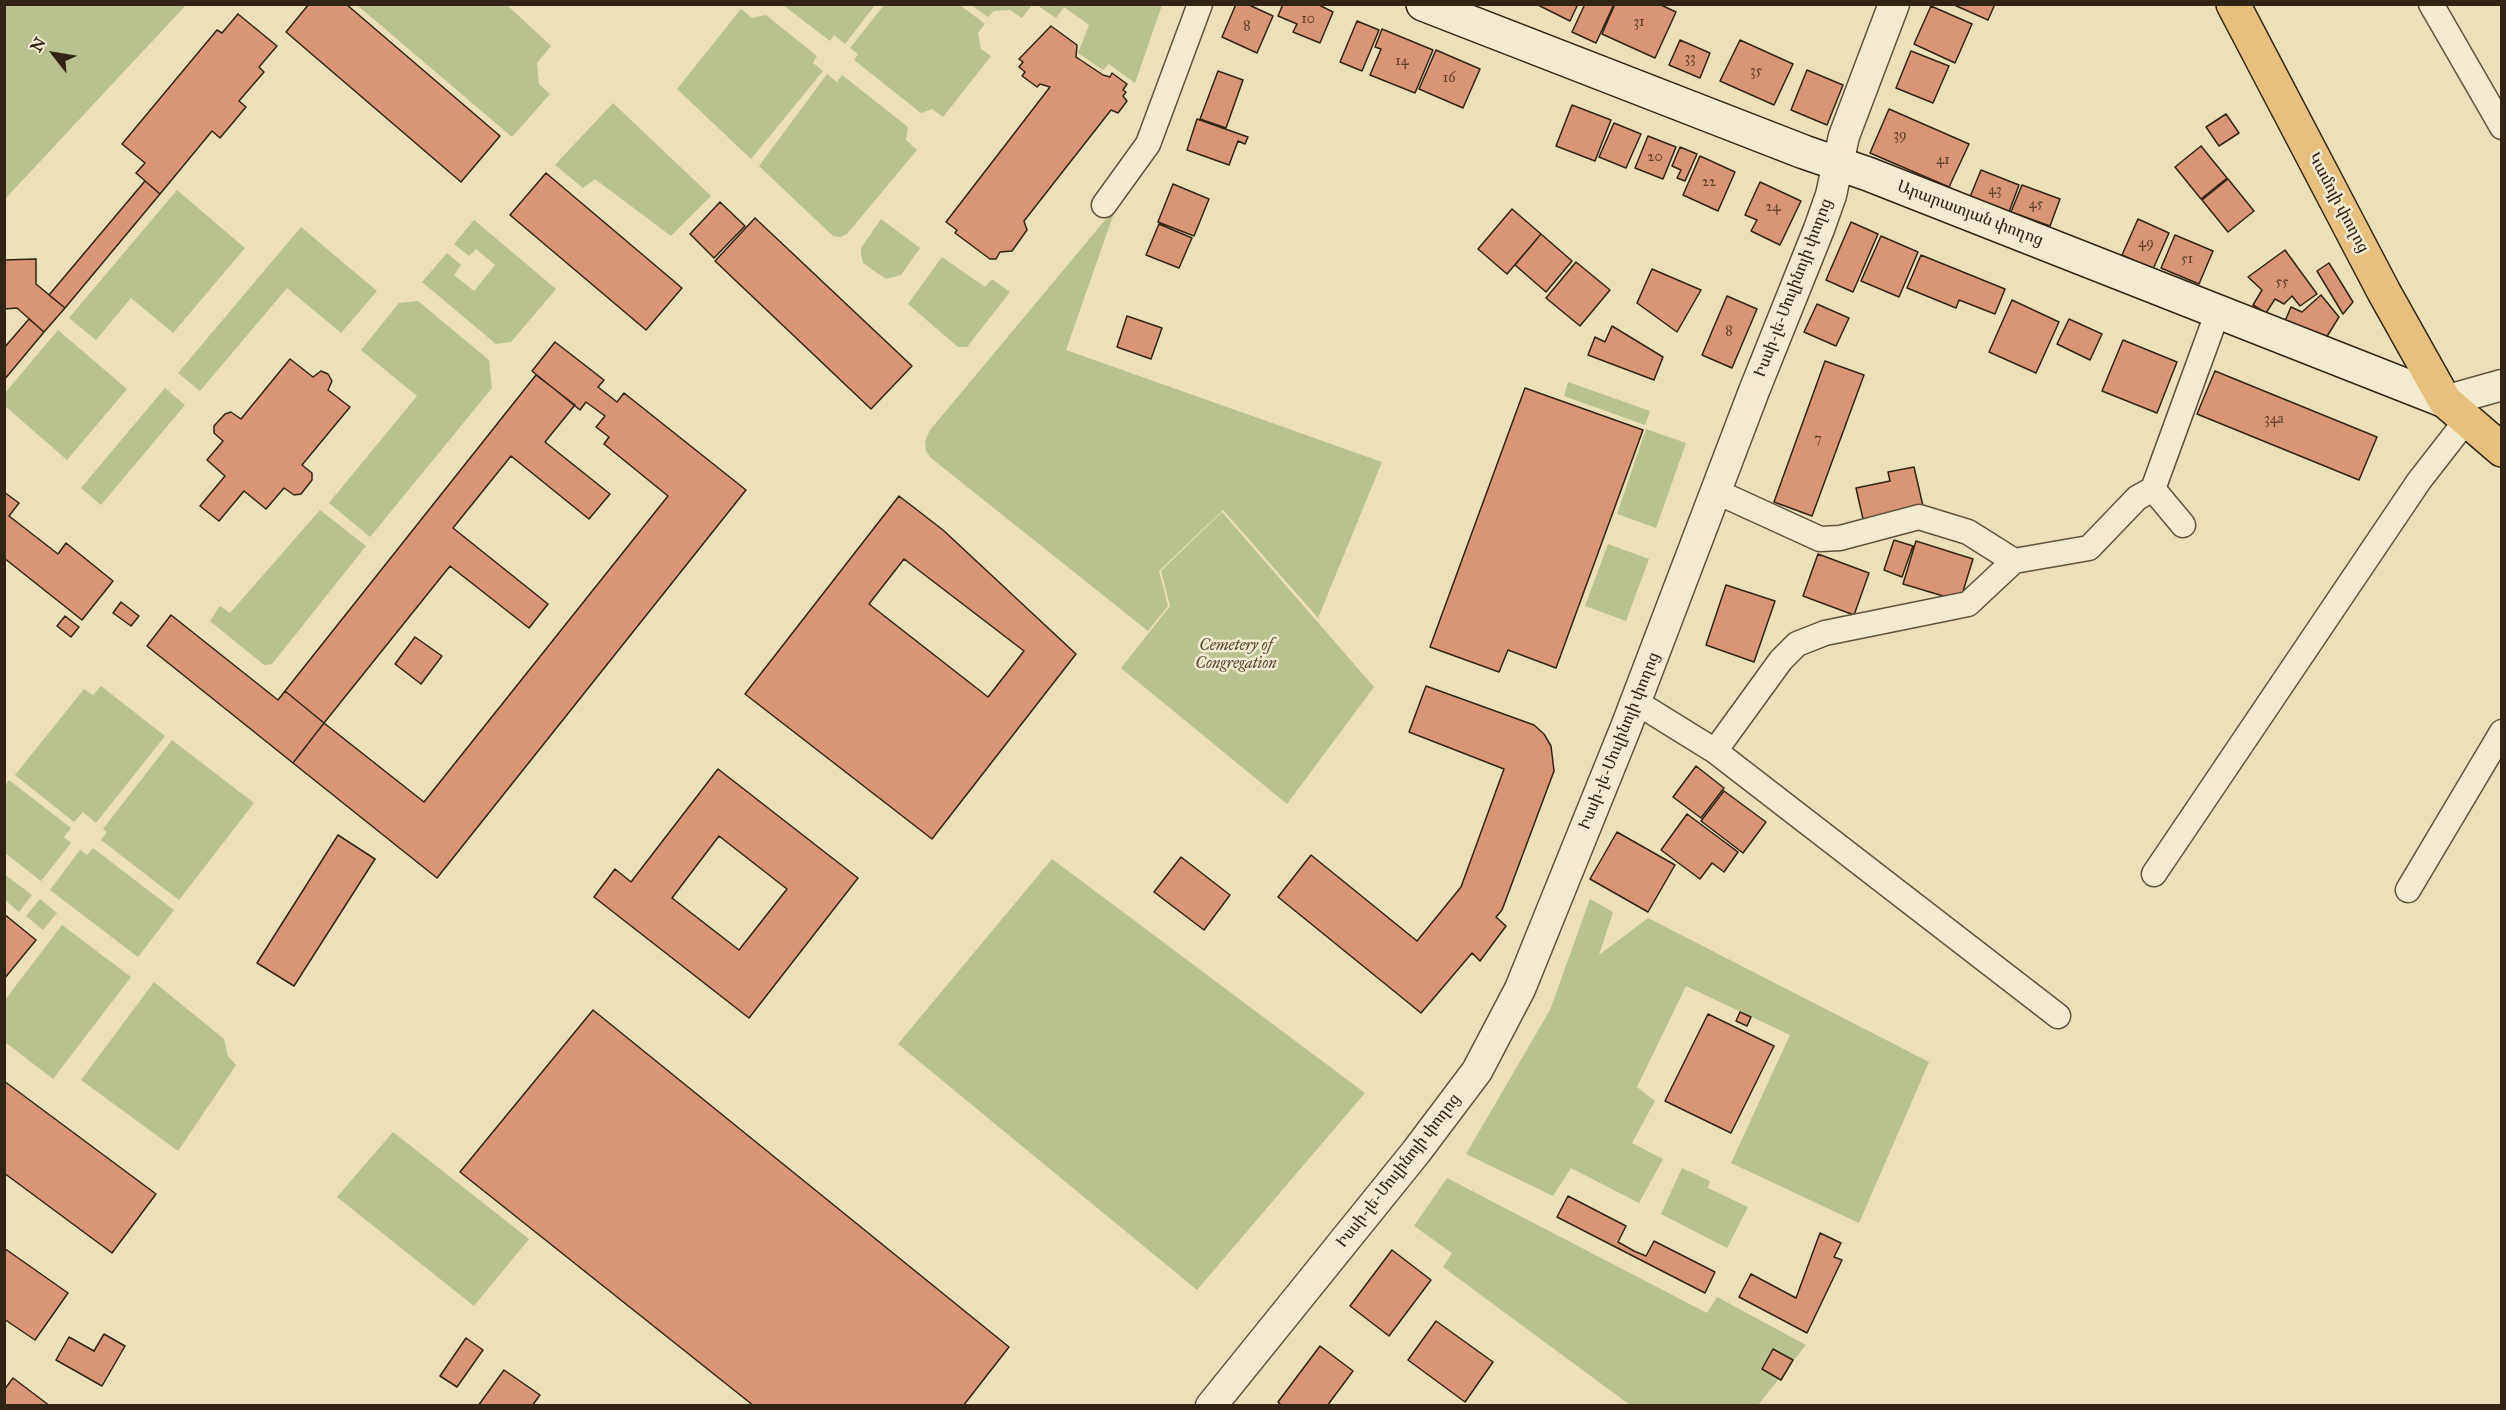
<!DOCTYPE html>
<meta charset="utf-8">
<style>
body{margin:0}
#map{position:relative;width:2506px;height:1410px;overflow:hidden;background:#ebe0b7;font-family:"IM FELL Great Primer",serif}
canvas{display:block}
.frame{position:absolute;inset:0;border:6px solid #322413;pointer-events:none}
.north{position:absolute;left:24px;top:24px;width:60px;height:60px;-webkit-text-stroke:4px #f2ebd0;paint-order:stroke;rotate:301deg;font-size:16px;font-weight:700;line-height:24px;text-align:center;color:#322413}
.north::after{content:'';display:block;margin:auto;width:21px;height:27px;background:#322413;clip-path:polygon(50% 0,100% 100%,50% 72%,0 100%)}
</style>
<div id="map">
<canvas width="2506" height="1410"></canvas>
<div class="frame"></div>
<div class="north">N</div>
</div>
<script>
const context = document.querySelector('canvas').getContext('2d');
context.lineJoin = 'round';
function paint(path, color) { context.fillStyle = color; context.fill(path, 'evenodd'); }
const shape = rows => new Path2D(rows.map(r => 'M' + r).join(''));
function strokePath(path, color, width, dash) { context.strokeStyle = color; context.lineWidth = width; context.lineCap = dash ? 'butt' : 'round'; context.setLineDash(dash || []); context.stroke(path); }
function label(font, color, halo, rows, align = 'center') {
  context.font = font + ' "IM FELL Great Primer","Noto Serif Armenian",serif'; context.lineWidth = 5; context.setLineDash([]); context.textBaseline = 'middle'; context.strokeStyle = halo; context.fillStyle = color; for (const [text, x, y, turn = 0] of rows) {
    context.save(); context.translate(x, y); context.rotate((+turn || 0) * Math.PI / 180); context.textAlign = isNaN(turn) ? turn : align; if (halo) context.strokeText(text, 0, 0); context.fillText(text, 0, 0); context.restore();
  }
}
paint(shape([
 [5,4,186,5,5,199,4,5],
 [357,5,507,5,551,46,537,63,539,84,550,94,512,137],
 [783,5,875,5,845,44,834,35,830,41],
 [884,5,960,5,985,24,978,33,981,49,991,56,943,117,932,109,921,113,854,60,858,54,850,48],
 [971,5,1032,5,1022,18,1010,10,994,11,988,17],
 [1037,5,1162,5,1135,83,1109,64,1103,70,1078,53,1089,25,1064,7,1056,18],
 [741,9,752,18,766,15,817,56,813,63,823,71,751,159,677,89],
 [827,74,837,82,842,75,908,127,906,140,917,150,847,234,840,237,833,236,759,166],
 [613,103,711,196,671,236,595,179,583,188,555,165],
 [177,190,245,248,173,333,131,298,96,340,69,318],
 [1116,207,1066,350,1382,462,1318,618,1223,510,1159,571,1168,606,1148,631,931,458,926,451,925,441,930,430],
 [881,219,920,248,901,275,886,279,863,263,861,255,861,248],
 [474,220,556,289,511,342,496,344,422,282,447,253,461,265,454,275,474,291,495,265,476,249,469,256,454,244],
 [301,227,377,291,341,333,287,288,200,391,178,373],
 [942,257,985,287,992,279,1010,292,967,347,958,347,908,304],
 [418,301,489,360,492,388,370,537,329,503,417,396,361,350,399,303],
 [58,330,127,389,67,460,5,406,5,393],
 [1568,382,1650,411,1645,425,1564,396],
 [165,388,185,405,101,505,81,488],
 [1646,429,1686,443,1656,528,1617,514],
 [320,510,366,546,272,664,264,665,210,621,220,606,230,613],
 [1222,512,1374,687,1287,804,1121,668,1170,606,1161,571],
 [1608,544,1649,559,1626,621,1585,606],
 [101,686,165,736,96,823,83,812,74,822,15,775,84,689,93,695],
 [172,740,254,803,179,900,101,840,107,832,103,829],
 [9,780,71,828,64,837,71,843,41,881,5,853,5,786],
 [93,848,174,910,138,957,50,890,80,850,87,855],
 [1052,859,1365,1093,1197,1290,898,1044],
 [4,874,32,895,19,912,5,900],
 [40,899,57,913,43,930,26,916],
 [1590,899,1613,912,1599,955,1648,918,1929,1062,1859,1223,1731,1163,1790,1035,1686,986,1637,1087,1655,1101,1632,1143,1663,1159,1639,1203,1571,1168,1553,1196,1466,1154,1550,1010],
 [62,925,131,977,53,1079,5,1042,5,1000],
 [154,982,224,1039,228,1056,236,1065,178,1151,81,1080],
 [393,1132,529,1239,474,1306,337,1197],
 [1682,1168,1710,1181,1708,1188,1748,1207,1727,1248,1661,1214],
 [1447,1178,1707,1313,1717,1297,1806,1345,1758,1405,1630,1405,1443,1267,1452,1253,1414,1226]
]), '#b7c28e');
const building = shape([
 [309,4,346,4,500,136,461,182,286,32,309,4],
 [1236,4,1247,4,1273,16,1257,53,1222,37,1236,4],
 [1283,4,1317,4,1333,12,1320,43,1293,32,1297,24,1278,16,1283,4],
 [1536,4,1578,4,1570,21,1536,4],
 [1585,4,1614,4,1596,43,1572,32,1585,4],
 [1615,4,1659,4,1676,12,1655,58,1602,34,1615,4],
 [1952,4,1995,4,1988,20,1952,4],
 [1931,6,1972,24,1955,63,1914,44,1931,6],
 [238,14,277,46,259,67,264,72,239,101,246,107,220,138,212,131,160,194,136,173,145,163,122,144,217,30,222,33,238,14],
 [1357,21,1379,30,1362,71,1340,62,1357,21],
 [1051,26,1077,45,1076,57,1103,75,1110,77,1112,73,1127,84,1123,90,1126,92,1123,96,1127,101,1118,113,1111,110,1024,221,1027,230,1012,251,1000,252,996,259,990,259,955,233,957,230,946,222,1050,87,1040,84,1037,87,1022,76,1025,72,1019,67,1023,62,1019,59,1051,26],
 [1382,29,1433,50,1415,93,1370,75,1381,49,1375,47,1382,29],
 [1680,40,1710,53,1700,78,1669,65,1680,40],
 [1740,40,1793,64,1774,105,1720,81,1740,40],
 [1436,50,1480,69,1463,108,1419,89,1436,50],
 [1911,51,1949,66,1933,103,1896,88,1911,51],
 [1807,70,1843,85,1827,125,1791,110,1807,70],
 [1218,71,1243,80,1226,128,1200,119,1218,71],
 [1572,105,1611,120,1595,161,1556,146,1572,105],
 [1889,109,1969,144,1949,187,1870,153,1889,109],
 [2226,114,2239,133,2219,146,2206,127,2226,114],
 [1197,119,1248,137,1245,144,1238,141,1229,165,1187,150,1197,119],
 [1614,123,1641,134,1626,168,1599,157,1614,123],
 [1648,136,1676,147,1663,179,1635,168,1648,136],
 [2201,146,2227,178,2201,199,2175,167,2201,146],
 [1680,147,1697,154,1685,181,1677,178,1681,170,1672,166,1680,147],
 [1700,156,1735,172,1718,211,1683,195,1700,156],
 [1981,170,2019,185,2009,212,1970,197,1981,170],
 [546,173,682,288,646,330,510,215,546,173],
 [2228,179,2254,211,2228,232,2202,200,2228,179],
 [145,181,160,194,65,308,49,295,145,181],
 [1760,182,1801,201,1780,245,1751,231,1757,220,1745,215,1760,182],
 [1173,184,1209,199,1194,236,1158,222,1173,184],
 [2022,185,2060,199,2050,226,2011,212,2022,185],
 [720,202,745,226,714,258,690,234,720,202],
 [1512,209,1541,234,1507,274,1478,249,1512,209],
 [755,218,912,366,871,409,715,261,755,218],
 [2138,219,2169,233,2153,269,2122,255,2138,219],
 [1851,222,1878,234,1853,292,1826,280,1851,222],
 [1159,224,1192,238,1179,268,1146,255,1159,224],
 [1541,234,1572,261,1546,292,1515,265,1541,234],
 [2175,235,2213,251,2199,284,2161,268,2175,235],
 [1881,236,1918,252,1899,297,1861,281,1881,236],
 [2285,250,2317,294,2300,306,2292,296,2284,304,2275,299,2266,313,2253,305,2262,290,2248,277,2285,250],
 [1921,255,2005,289,1995,314,1959,300,1956,308,1907,288,1921,255],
 [36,259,36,284,65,308,44,332,17,308,4,309,4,260,36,259],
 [1576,262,1610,290,1580,326,1546,298,1576,262],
 [2329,263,2353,302,2343,314,2317,271,2329,263],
 [1652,269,1701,290,1677,332,1637,303,1652,269],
 [2321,295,2339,317,2326,338,2285,321,2291,307,2302,312,2321,295],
 [1727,296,1757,309,1732,368,1702,355,1727,296],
 [2012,300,2059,322,2036,373,1989,352,2012,300],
 [1817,304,1849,318,1836,346,1804,332,1817,304],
 [1127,316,1162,328,1151,359,1117,347,1127,316],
 [29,319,44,332,4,380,4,348,29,319],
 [2069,319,2102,334,2090,360,2057,344,2069,319],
 [1612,326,1663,357,1654,380,1588,355,1595,337,1605,342,1612,326],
 [2123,340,2177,362,2157,413,2102,391,2123,340],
 [555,342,604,380,598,387,617,402,624,393,746,490,437,878,293,763,324,723,424,802,668,496,604,444,609,437,596,427,605,416,586,402,580,410,532,371,555,342],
 [290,359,313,377,321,371,328,374,332,381,328,390,350,407,302,465,312,473,312,480,301,494,294,495,284,488,266,509,244,491,219,521,200,506,225,476,207,460,223,441,214,433,214,426,225,414,231,412,241,419,290,359],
 [1825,361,1864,375,1812,516,1774,502,1825,361],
 [2215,371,2377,437,2359,480,2197,414,2215,371],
 [536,375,575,405,545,442,610,494,589,519,511,456,453,528,548,604,529,628,450,566,324,723,285,691,536,375],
 [1525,388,1643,430,1556,668,1508,650,1499,672,1430,647,1525,388],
 [1914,467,1923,506,1863,519,1856,488,1890,481,1888,472,1914,467],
 [4,492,19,503,9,516,58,554,66,543,113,581,82,620,4,558,4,492],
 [899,496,943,530,1076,654,932,839,745,694,899,496],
 [904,559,1024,651,988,697,869,604,904,559],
 [1894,540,1913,546,1902,577,1884,570,1894,540],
 [1916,541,1973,559,1960,601,1903,584,1916,541],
 [1818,554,1869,573,1854,615,1803,596,1818,554],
 [1726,585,1775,601,1754,662,1706,645,1726,585],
 [121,602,139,616,131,626,113,613,121,602],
 [171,615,278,700,285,691,324,723,293,763,147,646,171,615],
 [65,616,79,627,71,637,57,626,65,616],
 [415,637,442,656,421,684,395,664,415,637],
 [1426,686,1534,725,1544,734,1551,746,1554,771,1502,910,1496,917,1506,926,1480,961,1472,953,1421,1013,1278,897,1311,855,1417,941,1461,887,1504,769,1409,732,1426,686],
 [1696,766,1724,788,1701,818,1673,797,1696,766],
 [718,769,858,878,749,1018,594,897,615,869,631,882,718,769],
 [719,836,787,889,739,950,672,898,719,836],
 [1724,791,1766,822,1743,853,1701,821,1724,791],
 [1687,814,1738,852,1724,872,1712,863,1700,879,1661,850,1687,814],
 [1617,832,1675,865,1648,912,1590,879,1617,832],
 [338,835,375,859,294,986,257,963,338,835],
 [1181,857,1230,895,1204,930,1154,892,1181,857],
 [4,914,36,940,4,979,4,914],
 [593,1010,1009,1347,963,1406,754,1406,460,1172,593,1010],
 [1740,1012,1751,1017,1747,1026,1736,1021,1740,1012],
 [1708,1014,1774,1046,1731,1133,1665,1101,1708,1014],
 [4,1081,156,1194,112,1253,4,1173,4,1081],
 [1568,1196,1626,1226,1618,1242,1634,1251,1646,1256,1654,1241,1715,1272,1705,1293,1557,1217,1568,1196],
 [1820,1233,1841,1243,1834,1257,1842,1260,1807,1333,1739,1297,1751,1274,1796,1298,1820,1233],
 [4,1248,68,1293,35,1340,4,1319,4,1248],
 [1392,1250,1431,1280,1389,1336,1350,1306,1392,1250],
 [1436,1321,1493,1362,1465,1402,1408,1360,1436,1321],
 [104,1334,125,1346,102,1386,56,1360,69,1337,94,1351,104,1334],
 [466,1338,483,1350,457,1387,440,1376,466,1338],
 [1320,1346,1353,1371,1327,1406,1282,1406,1278,1402,1320,1346],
 [1773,1349,1793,1360,1781,1380,1762,1369,1773,1349],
 [504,1370,540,1395,532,1406,478,1406,504,1370],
 [13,1378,50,1406,4,1406,4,1390,13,1378]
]);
paint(building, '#d99676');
strokePath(building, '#322413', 1.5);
const minor = shape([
 [2431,4,2502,127],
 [1104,205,1148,144,1200,4],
 [1715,491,1820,539,1840,538,1919,517,1968,532,2014,561,2089,548,2137,498,2153,489],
 [2183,525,2153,489,2218,311],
 [1636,702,1715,751,1781,660,1797,644,1825,633,1968,604,2014,561],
 [1715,751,2058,1016],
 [2154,874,2419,481,2468,418],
 [2408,890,2502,732]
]);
const tertiary = shape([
 [2445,401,2502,385],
 [1211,1406,1416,1152,1477,1071,1520,989,1626,727,1754,391,1819,229,1831,195,1844,136,1894,4]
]);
const secondary = shape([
 [1423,4,1804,152,1868,174,2445,401]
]);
const primary = shape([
 [2233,4,2384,292,2445,401,2502,450]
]);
strokePath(minor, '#60533c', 27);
strokePath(tertiary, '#60533c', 33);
strokePath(secondary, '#322413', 36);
strokePath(primary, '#322413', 36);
strokePath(minor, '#f2ebd0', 24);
strokePath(tertiary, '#f2ebd0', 30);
strokePath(secondary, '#f2ebd0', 33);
strokePath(primary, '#e6c07c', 33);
label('14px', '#5c402c', null, [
 ["10",1308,20],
 ["31",1639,23],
 ["8",1247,27],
 ["33",1690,59],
 ["14",1402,62],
 ["35",1756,72],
 ["16",1449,79],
 ["39",1900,136],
 ["20",1655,158],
 ["41",1943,161],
 ["22",1709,183],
 ["43",1995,191],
 ["45",2036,205],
 ["24",1773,208],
 ["49",2146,244],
 ["51",2187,260],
 ["55",2282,283],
 ["8",1729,332],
 ["34a",2274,420],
 ["7",1818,440]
]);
label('16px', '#322413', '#f2ebd0', [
 ["Կամոյի փողոց",2338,203,62],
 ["Արարատյան փողոց",1970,214,21],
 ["Իսսի-լե-Մուլինոյի փողոց",1794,288,-69],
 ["Իսսի-լե-Մուլինոյի փողոց",1620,741,-68],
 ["Իսսի-լե-Մուլինոյի փողոց",1399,1171,-52]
]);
label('italic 16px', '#534c32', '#f2ebd0', [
 ["Cemetery of",1236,646],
 ["Congregation",1236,664]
]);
</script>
